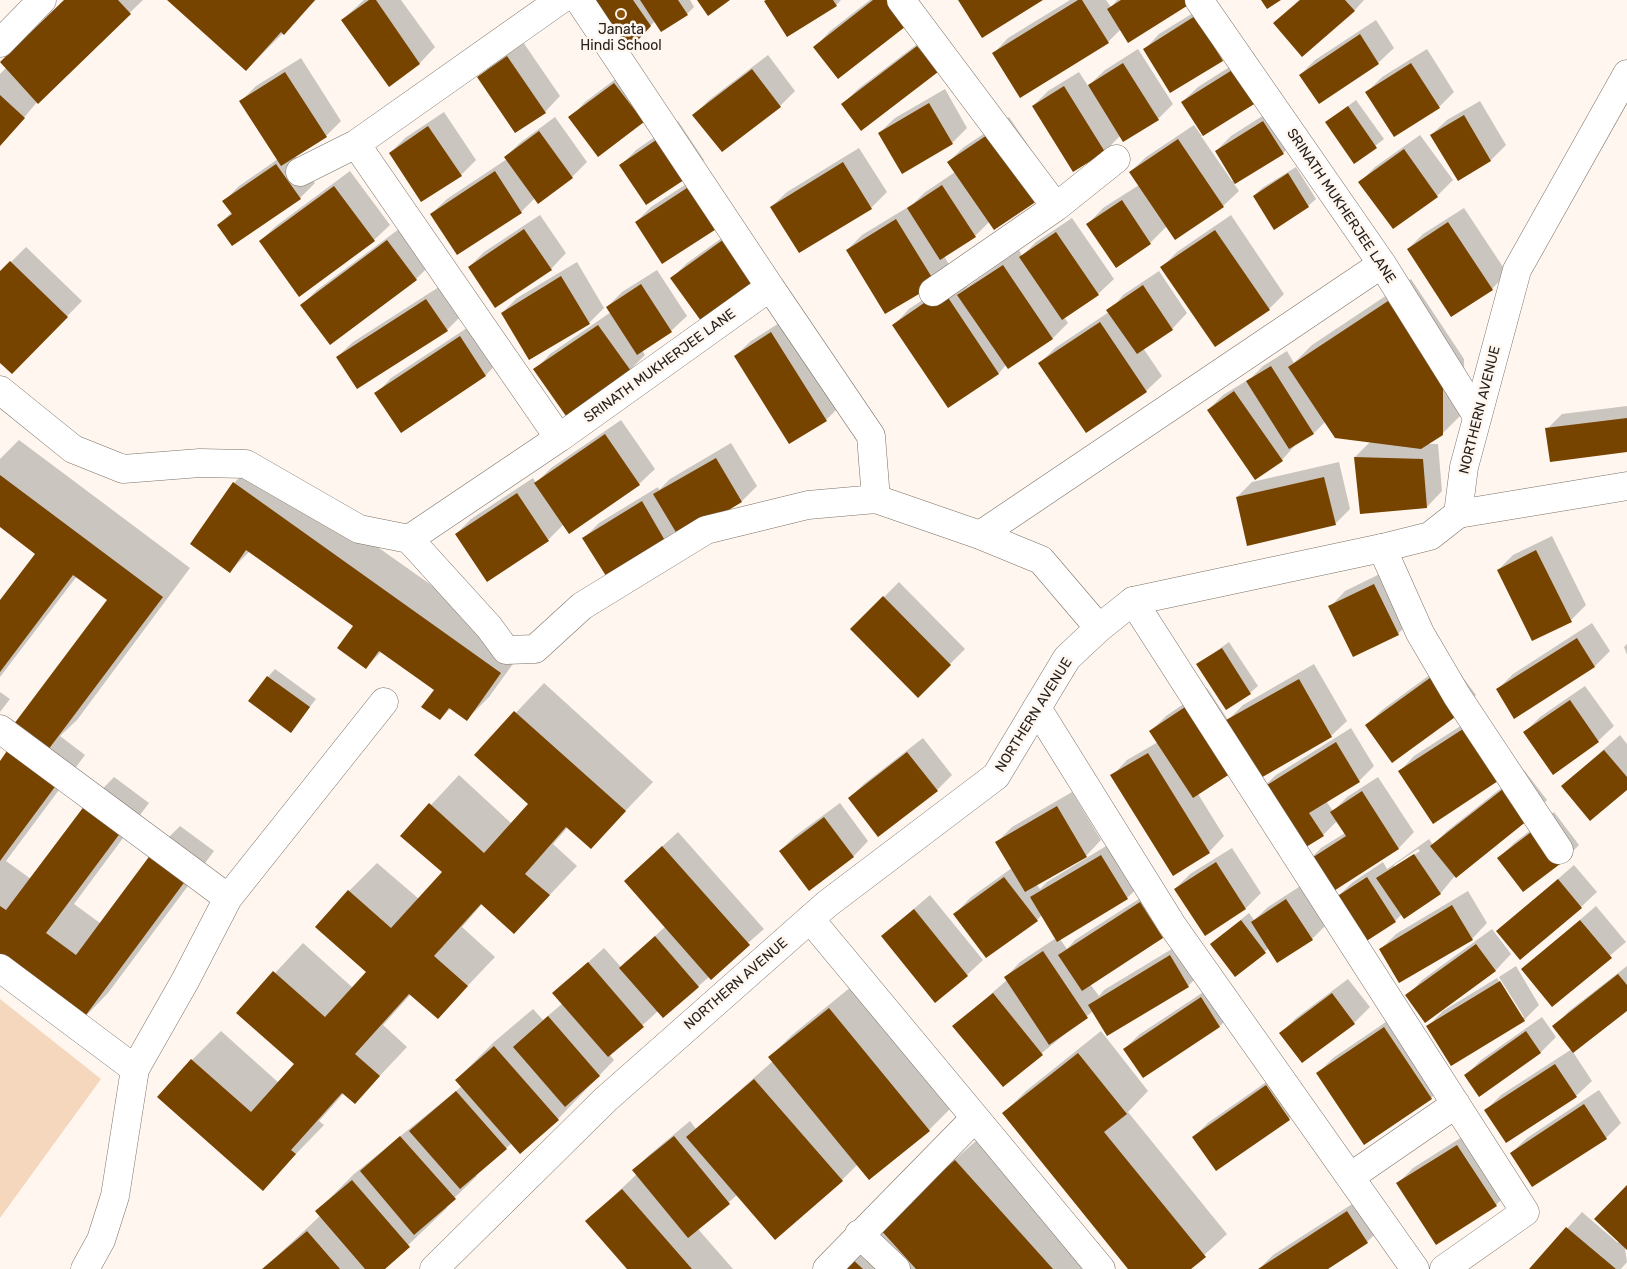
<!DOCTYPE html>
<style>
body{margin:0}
canvas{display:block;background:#fef6ef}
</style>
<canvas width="1627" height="1269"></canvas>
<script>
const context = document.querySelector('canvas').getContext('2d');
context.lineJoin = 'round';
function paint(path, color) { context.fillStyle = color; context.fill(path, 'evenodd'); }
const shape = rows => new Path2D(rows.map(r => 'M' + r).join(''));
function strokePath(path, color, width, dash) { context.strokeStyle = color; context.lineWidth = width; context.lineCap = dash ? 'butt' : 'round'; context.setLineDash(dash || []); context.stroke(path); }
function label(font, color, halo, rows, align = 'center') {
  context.font = font + ' Rubik,sans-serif'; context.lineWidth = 5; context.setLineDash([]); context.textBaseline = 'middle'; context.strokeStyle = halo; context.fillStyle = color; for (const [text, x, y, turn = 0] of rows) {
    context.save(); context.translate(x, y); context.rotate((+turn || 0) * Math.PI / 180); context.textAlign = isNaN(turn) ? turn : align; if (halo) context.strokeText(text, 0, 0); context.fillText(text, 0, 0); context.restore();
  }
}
paint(shape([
 [0,999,101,1079,0,1218]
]), '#f4d7bd');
paint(shape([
 [66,0,143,0,38,101,0,146,0,74,6,68,1,63],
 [169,0,316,0,246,70],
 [364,0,401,0,435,47,420,63,389,85,342,20],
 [593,0,690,0,694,7,687,14,655,21,628,49],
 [767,0,841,0,836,5],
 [870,0,919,0,924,7,909,22,815,47,830,31],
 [1070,0,1106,0,1111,7,1117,0,1193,0,1121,29,1108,42,993,54,1008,38],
 [1299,0,1364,0,1354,11,1275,23],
 [1211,2,1237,45,1222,60,1144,50,1159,34],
 [1376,20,1394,48,1378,63,1300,75,1315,60],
 [933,32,952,56,862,129,843,104,858,89],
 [523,42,560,96,545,112,515,131,479,77,494,62],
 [1138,49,1173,104,1158,119,1121,135,1105,151,1074,170,1033,106,1048,91,1079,72,1088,86,1105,70],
 [1427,49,1454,92,1439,107,1367,92,1382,77],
 [1253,52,1273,85,1258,100,1201,136,1232,181,1234,180,1216,151,1231,136,1278,106,1298,138,1283,153,1234,184,1239,191,1223,206,1175,238,1167,226,1150,243,1088,224,1103,208,1139,185,1130,172,1146,157,1194,125,1201,135,1203,134,1182,102,1198,87],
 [768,55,795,91,780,106,722,151,694,115,709,100],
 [301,58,341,121,326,136,295,155,315,183,300,198,218,225,232,212,224,201,239,186,278,159,241,101,256,86],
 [630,68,659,106,598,155,570,118,585,102],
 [945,89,967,128,952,143,879,133,895,118],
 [1356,100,1384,139,1354,162,1327,122],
 [1480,101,1506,145,1491,160,1458,180,1431,135,1447,120],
 [444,112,476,160,461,175,390,153,405,138],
 [555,117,587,162,572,177,535,198,521,212,431,214,447,199,507,159,505,157,521,142],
 [1009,117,1054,183,989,222,975,236,944,256,951,268,935,283,847,250,862,235,913,204,924,193,955,172,948,162,964,147],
 [678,121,704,160,689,175,621,165,636,150],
 [1420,135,1453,180,1437,196,1393,228,1360,182,1375,167],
 [859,148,887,192,871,208,799,251,771,207,787,192],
 [1296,167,1316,199,1308,206,1254,196,1262,188],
 [708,170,735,209,720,225,636,222,651,207],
 [350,171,390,225,374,240,260,241,276,226],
 [1464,208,1507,273,1492,289,1452,315,1408,249,1423,234],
 [540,215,566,253,551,269,495,307,469,267,484,252],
 [1231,215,1284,294,1269,309,1162,267,1177,252],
 [1072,218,1114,279,1098,294,1064,317,1068,323,1053,338,1008,368,1006,365,999,373,948,406,894,325,909,309,959,276,967,287,1019,250,1022,256,1036,242],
 [740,225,773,270,672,278,687,263],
 [403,226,431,264,416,279,302,305,317,290],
 [26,247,82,301,12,372,0,361,0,273],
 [577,262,604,308,589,323,502,313,517,298],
 [657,270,687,316,671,331,642,350,645,355,630,370,535,370,550,354,611,312,607,307,622,292],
 [1159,271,1187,313,1172,329,1143,348,1162,376,1146,391,1087,431,1040,363,1055,348,1109,312,1123,295],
 [1411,279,1464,359,1465,411,1442,434,1427,444,1438,444,1442,491,1427,507,1355,457,1371,441,1326,421,1314,433,1297,443,1282,460,1255,478,1208,410,1223,395,1251,378,1263,366,1287,351,1294,363,1312,345],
 [442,285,462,315,447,330,337,357,353,342],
 [787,318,841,405,826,420,735,356,751,341],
 [476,322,501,359,486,375,402,432,376,394,391,378],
 [1627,406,1627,451,1547,429,1562,414],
 [621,420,655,469,639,484,569,532,564,524,548,540,487,580,456,534,471,519,533,478,536,483,551,468],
 [19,440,190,568,77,720,60,736,85,755,6,861,31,879,86,806,114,777,149,803,74,904,100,923,152,854,180,826,214,851,108,993,80,1022,0,962,0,763,109,600,77,576,0,677,0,602,37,554,0,526,0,459],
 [731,443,757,486,742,501,666,543,584,538,599,523,658,487,659,490,670,479],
 [256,461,523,650,489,697,467,719,451,708,440,719,436,690,382,651,366,667,355,626,250,551,230,571,234,483],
 [1339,462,1350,509,1335,524,1237,497,1252,482],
 [1552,536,1586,605,1571,620,1498,570,1513,555],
 [1390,569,1413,618,1398,634,1330,607,1345,591],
 [899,582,965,649,918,696,852,629],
 [1592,623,1610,651,1595,666,1515,717,1498,689,1513,674],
 [1229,642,1258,686,1250,693,1198,664],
 [1627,644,1627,655,1624,647],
 [1450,660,1476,695,1461,711,1367,725,1382,710],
 [1314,664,1347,721,1331,736,1248,756,1198,794,1224,836,1209,852,1173,874,1112,776,1127,760,1158,742,1151,731,1166,716,1207,688,1228,720,1243,705],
 [275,669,316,699,291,731,268,677],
 [544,683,653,782,591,847,568,827,553,844,577,866,514,933,482,904,462,927,495,957,438,1017,411,994,383,1025,407,1047,354,1103,344,1093,319,1121,324,1125,262,1189,192,1060,221,1031,279,1083,296,1064,238,1013,303,943,353,988,367,972,349,891,377,863,419,899,443,872,402,836,459,775,512,824,530,804,476,755],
 [1585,686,1614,726,1598,741,1525,732,1540,717],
 [0,692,10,699,0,712],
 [1479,714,1497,780,1399,772,1414,756],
 [1351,728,1374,766,1359,781,1326,801,1333,811,1347,797,1378,777,1414,832,1399,848,1326,894,1306,863,1321,848,1345,833,1337,821,1323,835,1260,790,1276,775],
 [1620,735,1627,744,1627,789,1562,786],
 [923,738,952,775,937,790,849,798,865,783],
 [1524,770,1547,800,1532,816,1454,877,1440,894,1402,914,1395,921,1337,897,1353,882,1383,862,1387,869,1429,839,1433,845,1447,831],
 [1418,849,1420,851,1394,868,1394,865],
 [1072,792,1101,840,1086,856,1036,884,1040,889,1047,882,1116,840,1143,883,1127,898,1060,939,1067,949,1075,940,1156,888,1178,922,1163,937,1090,984,1099,996,1104,990,1185,941,1203,971,1188,986,1093,1011,1003,1085,954,1026,1007,980,1005,978,1020,962,1056,938,1042,915,1037,920,955,914,970,898,1012,868,997,842,1012,827],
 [840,803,868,841,853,857,780,851,795,836],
 [1554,812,1579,845,1564,860,1499,858,1514,843],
 [678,832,764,929,663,1017,658,1011,610,1055,614,1060,558,1119,512,1143,476,1175,477,1176,446,1206,447,1208,383,1269,263,1269,320,1216,316,1212,354,1174,462,1086,456,1080,494,1042,533,1009,543,1020,563,1003,554,993,604,948,621,967,666,926,641,866],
 [1232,848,1261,893,1246,908,1175,889,1190,874],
 [1574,865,1597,892,1581,907,1498,931],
 [1302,885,1327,924,1312,939,1269,948,1235,975,1211,944,1249,913,1254,920,1268,907],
 [1468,891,1487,923,1472,939,1381,949,1396,934],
 [930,895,983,960,967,975,882,936],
 [1596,906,1626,942,1552,1005,1523,969],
 [1492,929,1511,954,1496,970,1426,1021,1407,996,1422,980],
 [1516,966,1539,1005,1524,1020,1428,1026,1443,1011,1497,978,1521,1017,1524,1017,1499,977],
 [1627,966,1627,1010,1573,1052,1592,1081,1576,1096,1486,1110,1501,1095,1572,1049,1554,1027,1569,1011],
 [1348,979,1370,1007,1354,1023,1302,1062,1281,1033,1296,1018],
 [1217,983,1235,1011,1220,1026,1143,1077,1124,1049,1140,1034],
 [852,986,951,1108,929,1130,858,1164,842,1180,737,1195,698,1229,733,1269,629,1269,587,1221,637,1174,634,1170,649,1155,690,1121,696,1129,773,1061,770,1057,792,1035],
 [1399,1013,1447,1083,1431,1098,1318,1073,1333,1058],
 [1542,1017,1556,1037,1541,1052,1480,1095,1466,1075,1481,1060],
 [1101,1031,1148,1091,1128,1112,1227,1234,1189,1269,1130,1269,1004,1113,1026,1091],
 [1282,1071,1305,1104,1289,1119,1216,1170,1193,1137,1209,1122],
 [1599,1090,1621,1123,1606,1138,1511,1153,1527,1138],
 [1473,1130,1511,1190,1496,1205,1398,1183,1413,1168],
 [978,1139,1095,1269,842,1269,903,1206],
 [1627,1187,1627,1247,1625,1249,1627,1262,1621,1269,1531,1269,1582,1212,1618,1243],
 [1363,1197,1382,1227,1367,1242,1325,1269,1259,1269,1273,1255]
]), '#0003');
paint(shape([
 [64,0,118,0,131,14,38,104,0,62],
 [167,0,315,0,284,35,281,32,246,71],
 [369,0,376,0,420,64,389,87,341,20],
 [592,0,633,0,651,26,628,51],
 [640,0,678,0,688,15,661,32],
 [697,0,730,0,708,16],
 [766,0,833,0,837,6,787,37,764,1],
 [873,0,891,0,910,23,838,79,813,47],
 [958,0,1043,0,982,38],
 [1078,0,1082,0,1109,43,1020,98,992,53],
 [1121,0,1188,0,1190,4,1128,43,1107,9],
 [1261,0,1281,0,1267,9],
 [1300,0,1345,0,1355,11,1302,57,1273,23],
 [1195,16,1223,61,1170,93,1143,49],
 [1360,34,1379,64,1319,104,1299,75],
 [917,46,938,72,861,131,841,104],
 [507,56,546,113,515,133,477,77],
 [1123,63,1159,120,1123,142,1088,85],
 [1411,63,1440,108,1394,137,1365,92],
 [1237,67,1259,101,1203,136,1181,102],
 [752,69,781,107,722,152,692,115],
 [285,72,327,137,281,166,239,101],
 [614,83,644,122,598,157,568,117],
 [1064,86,1105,152,1073,172,1032,106],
 [0,95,25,118,0,146],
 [929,103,953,144,902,174,878,133],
 [1348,106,1377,148,1354,164,1325,122],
 [1464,115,1491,161,1458,181,1430,135],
 [1263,121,1284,154,1235,184,1215,151],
 [428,126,462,176,421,202,389,153],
 [539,131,573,178,538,204,504,157],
 [993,131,1040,199,994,230,947,162],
 [662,136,690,176,646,205,619,165],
 [1178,139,1224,207,1175,240,1129,172],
 [1404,149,1438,197,1393,229,1358,182],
 [843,162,872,209,799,253,770,207],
 [276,164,301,199,232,246,217,225,232,214,222,201],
 [495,171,522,213,457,255,430,214],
 [1288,173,1309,207,1274,230,1253,196],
 [693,184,721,226,662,264,635,222],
 [942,185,976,237,940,260,907,208],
 [334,186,375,241,299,297,259,241],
 [1122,200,1151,244,1116,268,1086,224],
 [896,219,936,284,885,314,846,250],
 [1448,222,1493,290,1451,317,1407,249],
 [524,229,552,270,495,308,468,267],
 [1215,230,1270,310,1215,347,1160,267],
 [1056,232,1099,295,1062,320,1019,257],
 [724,239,758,286,704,325,670,278],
 [387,240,417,280,330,345,300,305],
 [10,261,68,317,12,374,0,363,0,271],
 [1003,265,1053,339,1008,369,957,295],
 [561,276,590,324,529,360,501,313],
 [641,284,672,332,637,355,606,307],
 [1143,285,1173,330,1137,354,1106,310],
 [943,290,999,374,948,408,892,325],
 [426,299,448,331,357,389,336,357],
 [1388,301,1443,382,1443,435,1421,449,1335,438,1288,367],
 [1100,322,1147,392,1086,433,1038,363],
 [598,325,631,371,566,416,533,369],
 [771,332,827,421,789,444,734,356],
 [460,336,486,376,401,433,374,393],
 [1271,366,1314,434,1289,449,1246,381],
 [1234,391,1283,461,1255,480,1207,410],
 [1627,418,1627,452,1550,462,1545,428],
 [605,434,640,485,569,534,534,483],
 [1354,457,1423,459,1427,508,1360,514],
 [716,458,742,502,680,539,653,494],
 [0,475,163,597,48,750,14,724,107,600,73,575,0,672,0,600,35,554,0,527],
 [1324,477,1336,525,1247,546,1236,497],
 [233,482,501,673,467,721,449,708,440,720,421,707,434,690,379,651,366,669,337,648,353,626,246,550,230,573,190,544],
 [517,493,549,541,487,582,455,534],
 [642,501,667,544,608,579,582,538],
 [1536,550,1572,622,1532,641,1497,570],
 [1374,584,1399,635,1353,657,1328,606],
 [883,596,951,665,918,698,850,629],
 [1577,638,1595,667,1514,719,1496,689],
 [1222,648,1251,694,1226,710,1196,664],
 [1434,675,1462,712,1392,763,1365,725],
 [267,676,310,707,291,733,248,701],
 [1299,679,1332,737,1259,779,1226,720],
 [1570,700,1599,742,1553,775,1523,732],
 [1191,703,1236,770,1193,798,1149,731],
 [514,711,626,811,591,849,566,827,525,874,550,895,514,934,481,904,434,956,468,986,438,1019,409,994,355,1054,380,1076,355,1104,342,1093,291,1150,296,1154,263,1191,157,1097,191,1059,251,1112,294,1064,236,1013,273,971,325,1017,366,972,315,927,348,890,391,928,442,872,400,836,429,803,484,853,528,804,474,755],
 [1463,729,1498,781,1433,824,1398,771],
 [1336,742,1360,782,1309,813,1324,836,1298,852,1259,790],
 [9,748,57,784,0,861,0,761],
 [1604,750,1627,777,1627,790,1590,821,1561,786],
 [907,752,938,791,878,837,848,798],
 [1148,753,1210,853,1173,876,1110,775],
 [1508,785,1533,816,1456,878,1430,846],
 [1362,791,1399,849,1326,896,1304,863,1346,836,1330,812],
 [85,805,121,832,46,933,76,955,151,854,186,880,80,1023,0,964,0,906,6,910],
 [1057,806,1087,857,1025,892,995,842],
 [824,817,854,857,809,891,779,851],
 [1539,826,1564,861,1523,892,1497,858],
 [662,846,750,945,711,980,624,881],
 [1414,854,1441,894,1404,919,1376,878],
 [1101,855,1128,899,1057,942,1030,897],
 [1216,862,1246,909,1205,936,1174,889],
 [1004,877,1038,921,986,958,953,914],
 [1367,877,1396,922,1365,942,1336,897],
 [1558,879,1582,908,1520,960,1496,931],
 [1286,899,1313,940,1277,963,1251,922],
 [1140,902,1163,938,1082,991,1058,955],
 [1452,905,1473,940,1399,983,1379,949],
 [914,909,968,976,935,1003,881,936],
 [1241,920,1266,953,1235,977,1210,944],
 [1580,920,1612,958,1552,1007,1521,969],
 [655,936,699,987,663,1018,619,968],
 [1476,944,1496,971,1425,1023,1405,995],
 [1043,951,1088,1018,1049,1045,1004,977],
 [1170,955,1189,987,1107,1036,1088,1005],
 [588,962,644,1027,608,1057,552,993],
 [1618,974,1627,985,1627,1011,1573,1053,1552,1026],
 [1500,981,1525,1021,1451,1066,1426,1026],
 [993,993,1043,1055,1003,1087,952,1026],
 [1332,993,1355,1024,1302,1063,1279,1033],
 [1201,997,1220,1027,1143,1078,1123,1049],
 [829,1008,930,1131,869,1180,768,1057],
 [548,1016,600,1076,565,1107,513,1047],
 [1384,1027,1432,1099,1364,1145,1316,1073],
 [1526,1031,1541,1053,1479,1097,1464,1075],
 [494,1046,559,1120,520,1154,455,1080],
 [1078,1053,1127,1114,1104,1132,1206,1257,1191,1269,1128,1269,1002,1113],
 [1555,1064,1577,1097,1506,1143,1484,1110],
 [754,1079,843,1181,775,1240,686,1137],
 [1266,1085,1290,1120,1216,1171,1192,1137],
 [456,1091,507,1149,460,1189,409,1131],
 [1584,1104,1607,1139,1532,1187,1510,1153],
 [400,1136,456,1199,414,1235,360,1171],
 [674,1136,730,1204,688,1238,632,1170],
 [1457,1145,1497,1206,1436,1245,1396,1183],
 [955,1160,1053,1269,916,1269,879,1228],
 [352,1180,410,1247,385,1269,365,1269,315,1211],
 [1627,1185,1627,1250,1594,1219],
 [622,1189,692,1269,627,1269,585,1221],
 [1347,1211,1368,1243,1328,1269,1258,1269],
 [1566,1227,1616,1269,1529,1269],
 [307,1231,340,1269,262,1269],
 [851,1258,863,1269,841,1269]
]), '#740');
const street = shape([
 [901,0,1056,207],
 [1199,0,1382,264,1477,416],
 [0,43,42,0],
 [356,144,559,438,770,287,579,0],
 [300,172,356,144,560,0],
 [770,287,871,436,876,499],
 [933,292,1056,207,1116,159],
 [0,390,73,449,123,469,200,463,246,464,359,529,409,539,489,627,506,650,535,649,582,606,706,530,808,505,876,499,980,535,1041,560,1099,628],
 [1458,514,1627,486],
 [980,535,1382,264],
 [409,539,559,438],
 [1382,548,1420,633,1457,696,1559,850],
 [1133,601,1525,1212,1444,1269],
 [1037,708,1172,925,1415,1269],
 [0,729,228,898,185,981,135,1069,115,1196,101,1240,85,1269],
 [228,898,384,702],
 [810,919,1101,1269],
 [0,968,135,1069],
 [1350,1177,1456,1104],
 [859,1234,896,1269],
 [827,1269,975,1118]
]);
const secondary = shape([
 [434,1269,605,1100,827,904,996,776,1067,658,1099,628,1133,601,1382,548,1430,536,1458,514,1464,467,1517,270,1627,74]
]);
strokePath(street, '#7c7167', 29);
strokePath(secondary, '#7c7167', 29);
strokePath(street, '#fff', 28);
strokePath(secondary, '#fff', 28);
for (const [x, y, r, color] of [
 [621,14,5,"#8c530b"]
]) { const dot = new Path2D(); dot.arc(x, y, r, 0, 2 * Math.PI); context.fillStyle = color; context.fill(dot); strokePath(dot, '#fef6ef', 2); }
label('14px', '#26211d', '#fef6ef', [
 ["Janata",621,30],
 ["Hindi School",621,46]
]);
label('14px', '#26211d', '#fef6ef', [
 ["SRINATH MUKHERJEE LANE",1341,206,56],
 ["SRINATH MUKHERJEE LANE",660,366,-36],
 ["NORTHERN AVENUE",1480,410,-76],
 ["NORTHERN AVENUE",1034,715,-58],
 ["NORTHERN AVENUE",736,984,-41]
]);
</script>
